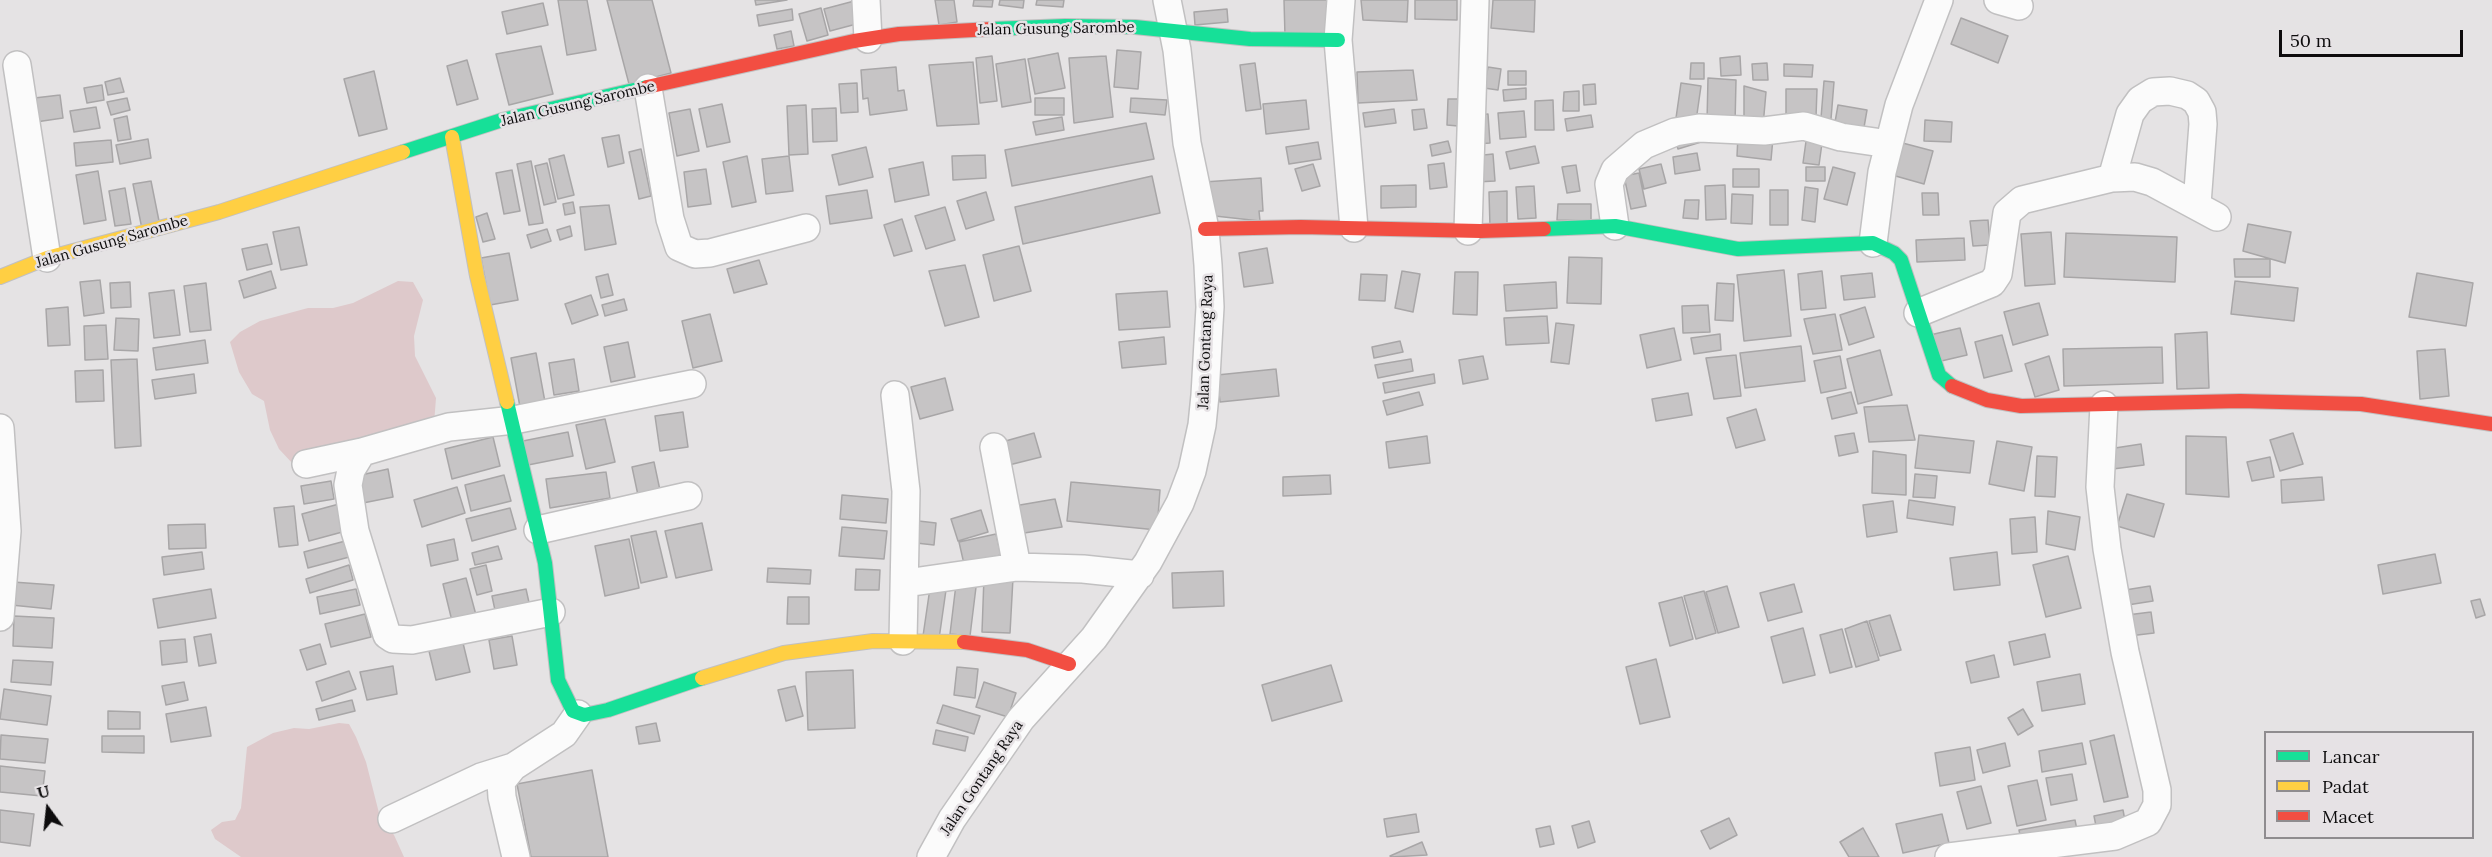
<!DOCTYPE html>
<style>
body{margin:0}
#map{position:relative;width:2492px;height:857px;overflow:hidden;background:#e5e3e4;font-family:Lora,serif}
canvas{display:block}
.legend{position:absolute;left:2264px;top:731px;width:210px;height:108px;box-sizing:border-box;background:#e6e2e5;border:2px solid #8f8c8f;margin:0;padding:8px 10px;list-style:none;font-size:18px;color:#0d0c0d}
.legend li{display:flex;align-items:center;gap:12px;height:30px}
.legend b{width:30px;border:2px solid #8f8c8f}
.north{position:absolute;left:18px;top:779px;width:60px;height:60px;-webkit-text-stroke:4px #e6e2e5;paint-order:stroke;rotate:345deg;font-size:16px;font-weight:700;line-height:24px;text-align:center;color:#0d0c0d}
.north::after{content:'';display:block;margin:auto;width:21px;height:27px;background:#0d0c0d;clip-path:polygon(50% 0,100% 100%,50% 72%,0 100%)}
.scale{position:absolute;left:2279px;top:30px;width:184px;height:27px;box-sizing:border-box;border:3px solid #0d0c0d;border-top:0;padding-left:8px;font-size:18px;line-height:21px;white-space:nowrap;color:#0d0c0d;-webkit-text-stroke:4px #e6e2e5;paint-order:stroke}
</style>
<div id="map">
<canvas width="2492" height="857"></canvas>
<ul class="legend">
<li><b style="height:8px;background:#16e098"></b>Lancar</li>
<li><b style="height:8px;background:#ffcf43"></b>Padat</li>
<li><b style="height:8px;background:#f24e42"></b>Macet</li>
</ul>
<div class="north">U</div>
<div class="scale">50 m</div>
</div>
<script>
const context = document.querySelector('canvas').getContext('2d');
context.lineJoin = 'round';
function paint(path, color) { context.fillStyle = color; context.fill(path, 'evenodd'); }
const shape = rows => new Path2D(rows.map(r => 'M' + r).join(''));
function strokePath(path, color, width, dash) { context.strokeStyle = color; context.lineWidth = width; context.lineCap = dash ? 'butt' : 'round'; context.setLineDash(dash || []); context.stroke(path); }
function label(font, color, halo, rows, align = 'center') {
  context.font = font + ' Lora,serif'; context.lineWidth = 5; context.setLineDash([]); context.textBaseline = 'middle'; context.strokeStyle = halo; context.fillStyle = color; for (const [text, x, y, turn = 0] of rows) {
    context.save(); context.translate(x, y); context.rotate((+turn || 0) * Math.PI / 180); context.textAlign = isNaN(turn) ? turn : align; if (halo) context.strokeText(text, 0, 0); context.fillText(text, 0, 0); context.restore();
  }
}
paint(shape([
 [398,281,413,282,423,300,414,336,415,356,436,398,434,424,293,464,279,449,270,430,264,401,252,394,239,372,230,342,240,332,260,321,308,308,333,308,353,303],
 [339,723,349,724,356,737,366,762,380,817,394,835,404,857,241,857,215,839,211,830,222,822,235,820,241,808,247,747,273,733,294,728,309,729]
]), '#dec9cb');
const building = shape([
 [558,0,587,0,596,50,567,55,558,0],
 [607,0,652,0,671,73,629,84,607,0],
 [755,0,787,0,756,5,755,0],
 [858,0,864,22,830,31,824,9,858,0],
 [935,0,954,0,957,22,939,25,935,0],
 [974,0,993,0,992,7,973,6,974,0],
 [1000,0,1024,0,1023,8,999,5,1000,0],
 [1037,0,1064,0,1063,7,1036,5,1037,0],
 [1284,0,1333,0,1335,35,1285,36,1284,0],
 [1361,0,1408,0,1407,22,1363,20,1361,0],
 [1415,0,1457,0,1457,20,1415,19,1415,0],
 [1493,0,1535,0,1534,32,1491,28,1493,0],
 [543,3,548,25,507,34,502,12,543,3],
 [821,8,828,35,807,41,799,14,821,8],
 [792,9,793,20,759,26,757,15,792,9],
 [1227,9,1228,22,1195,25,1194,12,1227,9],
 [1961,18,2008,36,1998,63,1951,44,1961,18],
 [791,31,794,46,777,49,774,35,791,31],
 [541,46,553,94,509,105,496,54,541,46],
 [1117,50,1141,52,1138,89,1114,87,1117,50],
 [1058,53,1065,88,1035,94,1028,59,1058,53],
 [992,56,997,101,980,103,976,58,992,56],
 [1106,56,1113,117,1074,123,1069,58,1106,56],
 [1740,56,1741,75,1721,76,1720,58,1740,56],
 [1025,59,1031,102,1002,107,996,64,1025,59],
 [467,60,478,99,457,105,447,66,467,60],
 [973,62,979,124,937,126,929,65,973,62],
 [1255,63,1261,109,1246,111,1240,65,1255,63],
 [1691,63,1704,63,1704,79,1690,79,1691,63],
 [1767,63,1768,80,1753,80,1752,64,1767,63],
 [1784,64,1813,65,1812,77,1784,76,1784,64],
 [896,67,898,91,904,90,907,110,870,115,868,98,863,99,861,70,896,67],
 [1488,67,1501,69,1498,90,1484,88,1488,67],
 [1413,70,1417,100,1358,103,1357,72,1413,70],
 [374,71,387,129,359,136,344,79,374,71],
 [1508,71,1526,71,1526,85,1508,85,1508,71],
 [120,78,124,92,108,95,105,82,120,78],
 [1708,78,1736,80,1735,125,1707,121,1708,78],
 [1824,81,1834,82,1831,119,1821,118,1824,81],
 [857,83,858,112,841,113,839,84,857,83],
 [1681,83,1701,86,1696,121,1676,118,1681,83],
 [1595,84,1596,104,1584,105,1583,85,1595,84],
 [102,85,104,100,87,103,84,88,102,85],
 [1744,86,1766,92,1763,126,1744,123,1744,86],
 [1526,88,1526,99,1504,101,1503,90,1526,88],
 [1786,89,1817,89,1816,117,1786,118,1786,89],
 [1579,91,1579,111,1563,111,1564,92,1579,91],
 [60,95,63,118,29,123,26,99,60,95],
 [127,98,130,110,111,115,107,102,127,98],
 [1035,98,1064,98,1064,115,1035,115,1035,98],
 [1131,98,1167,100,1165,115,1130,112,1131,98],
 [1448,99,1459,99,1458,126,1447,125,1448,99],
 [1306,100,1309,129,1266,134,1263,104,1306,100],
 [1553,100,1554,130,1535,130,1535,101,1553,100],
 [722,104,730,142,707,147,699,109,722,104],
 [806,105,808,154,789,155,787,106,806,105],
 [1838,105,1867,110,1863,133,1834,128,1838,105],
 [96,107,100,128,74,132,70,111,96,107],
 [836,108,837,141,813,142,812,109,836,108],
 [690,109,699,151,677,156,669,113,690,109],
 [1394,109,1396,123,1365,127,1363,113,1394,109],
 [1424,109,1427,128,1414,130,1412,110,1424,109],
 [1524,111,1526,137,1500,139,1498,113,1524,111],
 [1488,114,1490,143,1477,144,1475,115,1488,114],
 [1591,115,1593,127,1567,131,1565,119,1591,115],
 [127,116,131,139,118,141,114,119,127,116],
 [1062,117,1064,130,1036,135,1033,122,1062,117],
 [1925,120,1952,122,1951,142,1924,141,1925,120],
 [1146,123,1154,159,1012,186,1005,150,1146,123],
 [1698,131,1701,142,1678,149,1675,138,1698,131],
 [1807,134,1823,136,1819,165,1803,163,1807,134],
 [619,135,624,163,608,167,602,138,619,135],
 [1738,135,1773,138,1771,160,1737,156,1738,135],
 [148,139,151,158,120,164,116,145,148,139],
 [111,140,113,162,76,166,74,143,111,140],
 [1448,141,1451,152,1432,156,1430,145,1448,141],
 [1895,141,1933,151,1924,184,1885,173,1895,141],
 [1318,142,1321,159,1289,164,1286,147,1318,142],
 [1535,146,1539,163,1510,169,1506,152,1535,146],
 [866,147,873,177,839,185,832,155,866,147],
 [641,149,651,196,639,199,629,152,641,149],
 [1697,153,1700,170,1675,174,1673,157,1697,153],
 [1493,154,1495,181,1476,182,1474,156,1493,154],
 [564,155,574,195,558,199,549,159,564,155],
 [985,155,986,178,953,180,952,156,985,155],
 [747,156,756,202,732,207,723,162,747,156],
 [789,156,793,191,766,194,762,159,789,156],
 [531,161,543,223,529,225,517,164,531,161],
 [923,162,929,195,895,202,889,169,923,162],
 [547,163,556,202,544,205,535,166,547,163],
 [1444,163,1447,187,1430,189,1428,165,1444,163],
 [1313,164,1320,186,1302,191,1295,169,1313,164],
 [1661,164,1666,183,1644,189,1639,169,1661,164],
 [1576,165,1580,191,1567,193,1562,167,1576,165],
 [1806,167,1825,167,1825,181,1806,181,1806,167],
 [1833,167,1855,173,1847,205,1824,199,1833,167],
 [706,169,711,204,688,207,684,172,706,169],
 [1733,169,1759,169,1759,187,1733,187,1733,169],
 [512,170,520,211,504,214,496,173,512,170],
 [98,171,106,220,84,224,76,175,98,171],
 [1639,173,1646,206,1631,209,1624,176,1639,173],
 [1152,176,1160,213,1023,244,1015,207,1152,176],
 [1261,178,1263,211,1259,211,1260,221,1206,215,1204,182,1261,178],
 [151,181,160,226,142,229,133,184,151,181],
 [1416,185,1416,207,1381,208,1381,186,1416,185],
 [1725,185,1726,219,1706,220,1705,186,1725,185],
 [1534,186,1536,218,1518,219,1516,187,1534,186],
 [1805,187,1818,189,1815,222,1802,220,1805,187],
 [125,188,131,224,115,226,109,191,125,188],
 [867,190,872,218,830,224,826,196,867,190],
 [1770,190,1788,190,1788,225,1770,225,1770,190],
 [1507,191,1507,227,1490,227,1489,192,1507,191],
 [986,192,994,220,966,229,957,201,986,192],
 [1922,193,1938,193,1939,215,1923,215,1922,193],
 [1732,194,1753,195,1752,224,1731,223,1732,194],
 [1685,200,1699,200,1698,219,1683,218,1685,200],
 [573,202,575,213,565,215,563,204,573,202],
 [1558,204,1591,204,1591,221,1557,220,1558,204],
 [609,205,616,244,585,250,580,207,609,205],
 [945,207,955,240,926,249,915,216,945,207],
 [487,213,495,239,483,242,476,217,487,213],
 [902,219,912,251,894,256,884,225,902,219],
 [1988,220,1990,245,1973,246,1970,221,1988,220],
 [2248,224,2291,232,2285,263,2243,251,2248,224],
 [570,226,572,236,560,240,557,230,570,226],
 [299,227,307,265,281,270,273,232,299,227],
 [547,229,551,241,531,248,527,235,547,229],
 [2051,232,2055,284,2025,286,2021,234,2051,232],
 [2066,233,2177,237,2175,282,2064,277,2066,233],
 [1964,238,1965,260,1917,262,1916,240,1964,238],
 [267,244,272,264,247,270,242,249,267,244],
 [1019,246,1031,291,994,301,983,255,1019,246],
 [1267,248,1273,283,1244,287,1239,253,1267,248],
 [509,253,518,300,490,305,481,258,509,253],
 [1569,257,1602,258,1601,304,1567,303,1569,257],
 [2234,259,2270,259,2270,277,2235,277,2234,259],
 [759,260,767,284,734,293,727,269,759,260],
 [965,265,979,317,945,326,929,271,965,265],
 [1784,270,1791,336,1744,341,1737,275,1784,270],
 [271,271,276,288,244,298,239,281,271,271],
 [1402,271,1420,274,1413,312,1395,308,1402,271],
 [1822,271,1826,308,1801,310,1798,274,1822,271],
 [1455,272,1478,272,1477,315,1453,314,1455,272],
 [1872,273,1875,297,1844,300,1841,276,1872,273],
 [2417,273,2473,283,2466,326,2409,317,2417,273],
 [608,274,613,295,601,298,596,277,608,274],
 [1361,274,1387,275,1385,301,1359,300,1361,274],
 [100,280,104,313,84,316,80,282,100,280],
 [2235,281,2298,288,2294,321,2231,314,2235,281],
 [130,282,131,307,111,308,110,283,130,282],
 [1556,282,1557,308,1506,311,1504,285,1556,282],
 [206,283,211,330,190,332,184,286,206,283],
 [1717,283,1734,284,1733,321,1715,320,1717,283],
 [174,290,180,335,154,338,149,293,174,290],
 [1167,291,1170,327,1119,330,1116,294,1167,291],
 [591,295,598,315,572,324,565,304,591,295],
 [624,299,627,310,605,316,602,305,624,299],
 [2039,303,2048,335,2013,345,2004,312,2039,303],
 [1708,305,1710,332,1683,333,1682,306,1708,305],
 [68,307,70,345,48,346,46,309,68,307],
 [1865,307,1874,337,1849,345,1840,315,1865,307],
 [710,314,722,361,693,368,682,321,710,314],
 [1835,314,1842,350,1813,354,1804,319,1835,314],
 [1547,316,1549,343,1506,345,1504,318,1547,316],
 [116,318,139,319,138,351,114,350,116,318],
 [1556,323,1574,325,1569,364,1551,362,1556,323],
 [106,325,108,359,85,360,84,326,106,325],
 [1674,328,1681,360,1647,368,1640,335,1674,328],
 [1960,328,1967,355,1937,362,1930,335,1960,328],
 [2207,332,2209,388,2177,389,2175,334,2207,332],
 [1720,334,1721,350,1694,354,1691,338,1720,334],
 [2002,335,2012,371,1984,378,1975,342,2002,335],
 [1164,337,1166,364,1122,368,1119,342,1164,337],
 [205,340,208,363,156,370,153,348,205,340],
 [1400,341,1403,352,1374,358,1372,347,1400,341],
 [628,342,635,377,611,382,604,347,628,342],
 [1801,346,1805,381,1745,388,1740,353,1801,346],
 [2162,347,2163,383,2064,386,2063,349,2162,347],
 [2445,349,2449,396,2420,399,2417,351,2445,349],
 [1880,350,1892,395,1858,404,1847,359,1880,350],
 [536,353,545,402,520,407,511,358,536,353],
 [1736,355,1741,396,1714,399,1706,358,1736,355],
 [1483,356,1488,379,1463,384,1459,360,1483,356],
 [1840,356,1846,388,1821,393,1814,361,1840,356],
 [2049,356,2059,390,2035,397,2025,364,2049,356],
 [137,359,141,446,115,448,111,360,137,359],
 [574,359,579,391,554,395,549,363,574,359],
 [1411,359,1413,371,1378,378,1375,365,1411,359],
 [1276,369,1279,396,1220,402,1217,375,1276,369],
 [103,370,104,401,76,402,75,371,103,370],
 [194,374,196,393,155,399,152,380,194,374],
 [1434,374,1435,383,1385,393,1383,383,1434,374],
 [945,378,953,410,920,419,911,387,945,378],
 [1419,392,1423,405,1387,415,1383,401,1419,392],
 [1851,392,1857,413,1832,419,1827,398,1851,392],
 [1688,393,1692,415,1656,421,1652,399,1688,393],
 [1907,405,1915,440,1869,442,1864,407,1907,405],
 [1756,409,1765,440,1736,448,1727,418,1756,409],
 [683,412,688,447,660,451,655,416,683,412],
 [605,419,615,462,586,469,576,425,605,419],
 [568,432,573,456,528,465,523,441,568,432],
 [1034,433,1041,457,1009,465,1002,442,1034,433],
 [1854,433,1858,452,1839,456,1835,436,1854,433],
 [2293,433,2303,464,2280,471,2270,440,2293,433],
 [1919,435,1974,441,1970,473,1915,468,1919,435],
 [1427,436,1430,463,1389,468,1386,442,1427,436],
 [2186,436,2226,437,2229,497,2186,494,2186,436],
 [493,437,500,466,452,479,445,449,493,437],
 [1997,441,2032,447,2024,491,1989,484,1997,441],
 [2141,444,2144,465,2105,470,2102,450,2141,444],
 [1873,451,1906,455,1906,495,1872,493,1873,451],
 [2037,456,2057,457,2055,497,2035,496,2037,456],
 [2270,457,2274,477,2252,481,2247,462,2270,457],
 [654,462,661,495,639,500,632,467,654,462],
 [388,469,393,497,358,504,352,477,388,469],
 [606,472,610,498,550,508,546,479,606,472],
 [1915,474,1937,476,1935,498,1913,497,1915,474],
 [504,475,511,501,471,511,465,485,504,475],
 [1330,475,1331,494,1283,496,1283,477,1330,475],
 [2322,477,2324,500,2282,503,2281,480,2322,477],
 [331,481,334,499,304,504,301,486,331,481],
 [1071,482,1160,490,1157,530,1067,521,1071,482],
 [457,487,465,513,422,527,414,500,457,487],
 [2127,494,2164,504,2154,537,2117,526,2127,494],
 [842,495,888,499,886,523,840,519,842,495],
 [1055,499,1062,527,1018,534,1014,506,1055,499],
 [1909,500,1955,507,1953,525,1907,518,1909,500],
 [1893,501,1897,532,1867,537,1863,505,1893,501],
 [339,504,346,531,309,541,302,514,339,504],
 [294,506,298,545,279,547,274,508,294,506],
 [510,508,516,529,472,541,466,519,510,508],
 [981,510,988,532,958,541,951,519,981,510],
 [2048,511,2080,517,2075,550,2046,544,2048,511],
 [2035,517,2037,552,2012,554,2010,519,2035,517],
 [910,520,936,523,934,545,907,542,910,520],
 [702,523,712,570,676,578,665,531,702,523],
 [205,524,206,548,169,549,168,525,205,524],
 [842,527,887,531,884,559,839,556,842,527],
 [656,531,667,577,641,583,631,536,656,531],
 [996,534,1001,555,964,564,959,542,996,534],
 [454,539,458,560,431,566,427,545,454,539],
 [629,539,639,588,605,596,595,546,629,539],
 [349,540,353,556,308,568,304,552,349,540],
 [498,546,502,559,475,565,472,553,498,546],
 [202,552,204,569,164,575,162,557,202,552],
 [1997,552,2000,585,1954,590,1950,558,1997,552],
 [2435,554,2441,583,2383,594,2378,565,2435,554],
 [2068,556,2081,608,2046,617,2033,565,2068,556],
 [349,565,353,580,310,593,306,579,349,565],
 [486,565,492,591,477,595,470,569,486,565],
 [768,568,811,570,810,584,767,582,768,568],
 [856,569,880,570,879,590,855,590,856,569],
 [1223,571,1224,606,1173,608,1172,573,1223,571],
 [957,576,977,579,970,636,950,634,957,576],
 [984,577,1013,578,1010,633,982,632,984,577],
 [466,578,476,615,452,621,443,584,466,578],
 [13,582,54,585,51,609,11,605,13,582],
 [1794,584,1802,612,1768,621,1760,593,1794,584],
 [1727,586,1739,627,1718,633,1706,592,1727,586],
 [2150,586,2153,601,2121,606,2119,591,2150,586],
 [930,588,946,590,939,639,923,636,930,588],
 [211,589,216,618,158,628,153,599,211,589],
 [356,589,360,605,320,614,317,597,356,589],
 [526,589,530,607,496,615,492,596,526,589],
 [1704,591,1716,633,1696,639,1684,596,1704,591],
 [788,597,809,597,809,624,787,624,788,597],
 [1682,597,1693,639,1670,646,1659,603,1682,597],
 [2480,599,2485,615,2476,618,2471,601,2480,599],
 [2151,612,2154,633,2129,636,2127,615,2151,612],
 [365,614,371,637,331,647,325,624,365,614],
 [1890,615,1901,650,1880,656,1869,621,1890,615],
 [14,616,54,618,52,648,13,646,14,616],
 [1867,621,1879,660,1856,667,1845,629,1867,621],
 [1803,628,1815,675,1783,683,1771,637,1803,628],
 [1842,629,1852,667,1830,673,1820,635,1842,629],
 [211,634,216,663,199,666,194,637,211,634],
 [2045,634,2050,657,2014,665,2009,642,2045,634],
 [512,636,517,665,494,669,489,640,512,636],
 [185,639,187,662,162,665,160,641,185,639],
 [463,643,470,672,436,680,429,651,463,643],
 [320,644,326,664,307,670,300,650,320,644],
 [1994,655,1999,677,1971,683,1966,662,1994,655],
 [1656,659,1670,717,1640,724,1626,667,1656,659],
 [13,660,53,662,51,685,11,682,13,660],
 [1331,665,1342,701,1272,721,1262,685,1331,665],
 [393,666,397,694,367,700,360,672,393,666],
 [957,667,978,669,975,698,954,695,957,667],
 [853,670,855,728,808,730,806,672,853,670],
 [349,671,356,689,322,701,316,682,349,671],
 [2080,674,2085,704,2042,711,2037,682,2080,674],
 [184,682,188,700,166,705,162,686,184,682],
 [984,682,1016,693,1008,717,976,707,984,682],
 [795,686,803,716,786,721,778,690,795,686],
 [4,689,51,696,47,725,0,719,4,689],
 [352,700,355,711,319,720,316,709,352,700],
 [943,705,980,716,974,734,937,723,943,705],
 [206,707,211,736,171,742,166,714,206,707],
 [2023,709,2033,726,2018,735,2008,718,2023,709],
 [108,711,140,712,140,729,108,729,108,711],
 [656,723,660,741,639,744,636,727,656,723],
 [936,730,968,737,965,751,933,744,936,730],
 [1,735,48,739,45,763,0,759,1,735],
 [2114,735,2128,797,2104,802,2090,741,2114,735],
 [102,736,144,736,144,753,102,752,102,736],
 [2005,743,2010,766,1983,773,1977,750,2005,743],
 [2082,743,2086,764,2042,772,2039,751,2082,743],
 [1970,747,1975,780,1940,786,1935,753,1970,747],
 [0,766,45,771,42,796,0,792,0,766],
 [592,770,608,857,531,857,517,784,592,770],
 [2072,774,2077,800,2051,805,2046,778,2072,774],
 [2037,780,2046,820,2017,826,2008,786,2037,780],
 [1981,786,1991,823,1967,829,1957,792,1981,786],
 [0,810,34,814,30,846,0,842,0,810],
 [2123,810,2126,826,2097,831,2094,816,2123,810],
 [1416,814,1419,832,1387,837,1384,819,1416,814],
 [1942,814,1949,843,1903,853,1896,824,1942,814],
 [1729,818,1737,835,1710,849,1701,831,1729,818],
 [2075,820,2078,835,2022,845,2019,830,2075,820],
 [1589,821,1595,842,1578,848,1572,826,1589,821],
 [1550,826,1554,844,1540,847,1536,829,1550,826],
 [1863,828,1879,857,1849,857,1840,842,1863,828],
 [1422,842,1427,855,1391,857,1390,856,1422,842]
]);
paint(building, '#c6c4c5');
strokePath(building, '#a8a6a7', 1.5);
const street = shape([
 [866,0,868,39],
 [1341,0,1338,40,1354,228],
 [1998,0,2019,6],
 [17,65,47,258],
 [648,88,670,219,679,247,695,254,710,253,806,228],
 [2112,178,2130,114,2140,100,2153,92,2170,91,2187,95,2196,101,2202,112,2203,124,2197,204],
 [1615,226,1609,184,1615,170,1644,145,1675,132,1699,128,1764,131,1804,126,1841,137,1889,144],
 [1468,231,1475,0],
 [1873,243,1882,172,1899,105,1939,0],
 [1918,313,1992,283,1998,274,2007,213,2022,200,2112,178,2135,177,2152,182,2217,217],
 [895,395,906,491,903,641],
 [0,428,7,531,0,617],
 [994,447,1017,567],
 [362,452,351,470,348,485,355,531,387,635,393,639,412,640,551,612],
 [306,464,362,452,449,427,514,420,692,384],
 [538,530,688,496],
 [906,583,1017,567,1083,569,1140,575],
 [392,819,481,777,513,767],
 [516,857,502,797,501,782,513,767,564,734,578,714],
 [931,857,952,819,1021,719,1094,638,1148,562,1180,503,1192,471,1202,425,1205,395,1210,307,1208,265,1205,229,1187,143,1177,50,1167,0],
 [1949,857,2115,836,2148,822,2157,805,2157,790,2125,652,2107,549,2100,487,2104,405]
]);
const fast = shape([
 [992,29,1065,26,1135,27,1250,39,1338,40],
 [403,152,502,120,647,87],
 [1544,229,1615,226,1738,249,1873,243,1894,253,1901,260,1939,375,1952,386],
 [507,402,545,563,558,680,573,711,584,715,608,710,702,678]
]);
const slow = shape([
 [452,137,477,276,507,402],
 [0,277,47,258,219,212,403,152],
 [702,678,784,653,873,641,964,642]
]);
const jam = shape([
 [647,87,854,41,899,34,992,29],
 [1205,229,1301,227,1480,231,1544,229],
 [1952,386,1987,400,2021,406,2240,401,2361,404,2492,424],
 [964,642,1027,650,1069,664]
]);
strokePath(street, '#c1c0c1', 30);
strokePath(fast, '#c1c0c1', 16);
strokePath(slow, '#c1c0c1', 16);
strokePath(jam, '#c1c0c1', 16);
strokePath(street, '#fbfbfb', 27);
strokePath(fast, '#16e098', 14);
strokePath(slow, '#ffcf43', 14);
strokePath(jam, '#f24e42', 14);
label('15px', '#0d0c0d', '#e6e2e5', [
 ["Jalan Gusung Sarombe",1056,29,-1],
 ["Jalan Gusung Sarombe",578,104,-13],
 ["Jalan Gusung Sarombe",112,242,-16],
 ["Jalan Gontang Raya",1206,342,-88],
 ["Jalan Gontang Raya",982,778,-56]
]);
</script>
